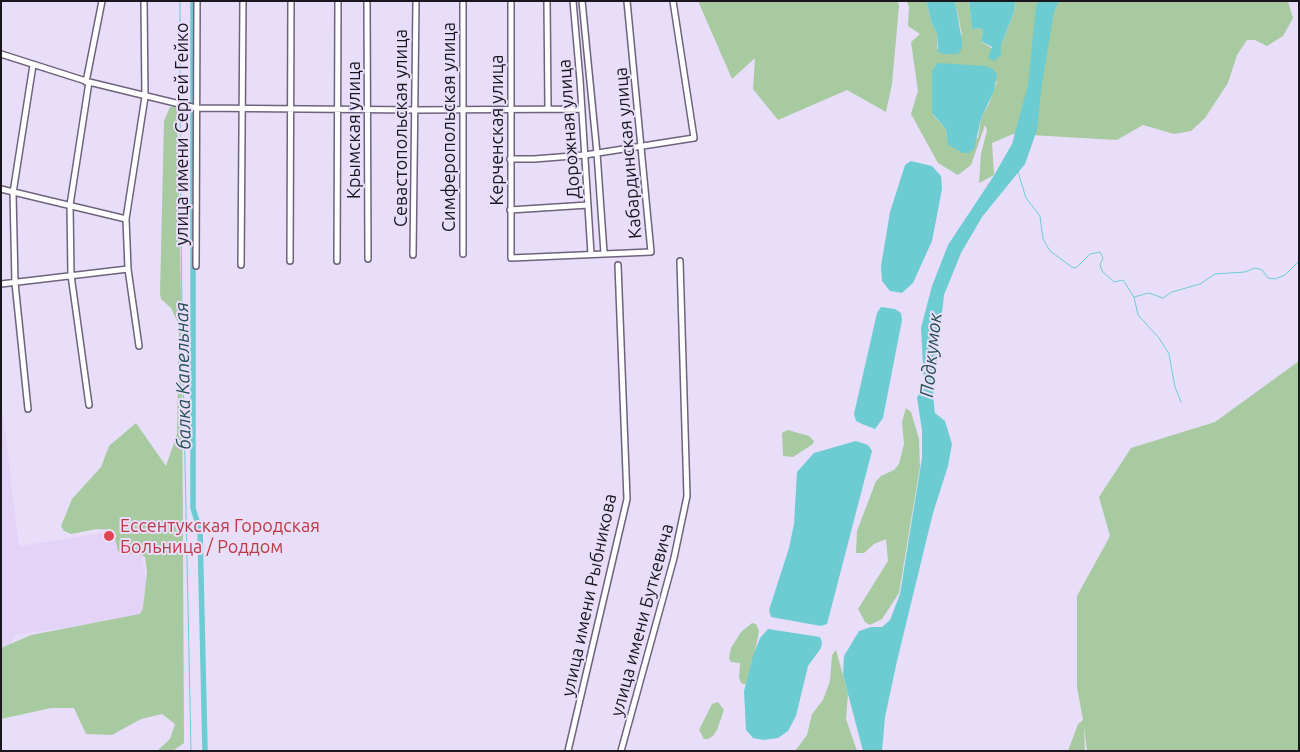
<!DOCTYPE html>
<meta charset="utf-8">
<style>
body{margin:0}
#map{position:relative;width:1300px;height:752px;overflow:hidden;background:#e9defa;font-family:Ubuntu,sans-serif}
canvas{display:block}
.frame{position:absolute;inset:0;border:2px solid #1a1620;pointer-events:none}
</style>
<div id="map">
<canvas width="1300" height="752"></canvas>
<div class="frame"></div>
</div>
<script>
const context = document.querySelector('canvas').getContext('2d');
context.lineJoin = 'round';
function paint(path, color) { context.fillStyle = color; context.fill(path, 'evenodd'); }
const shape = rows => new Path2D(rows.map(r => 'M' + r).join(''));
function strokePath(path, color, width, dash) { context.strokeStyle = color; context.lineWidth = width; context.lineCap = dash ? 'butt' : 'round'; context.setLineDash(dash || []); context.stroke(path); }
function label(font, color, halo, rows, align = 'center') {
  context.font = font + ' Ubuntu,sans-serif'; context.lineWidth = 4; context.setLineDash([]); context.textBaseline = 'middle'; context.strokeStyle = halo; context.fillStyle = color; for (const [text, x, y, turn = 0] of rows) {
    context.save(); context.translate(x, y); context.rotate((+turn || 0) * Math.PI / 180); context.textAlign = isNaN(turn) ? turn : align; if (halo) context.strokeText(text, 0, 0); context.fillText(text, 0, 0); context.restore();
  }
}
paint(shape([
 [1,398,19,546,138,527,151,615,15,635,1,667]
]), '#e3d4f7');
paint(shape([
 [698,1,898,1,899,6,892,84,886,112,847,90,778,120,753,89,755,58,732,79],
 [907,1,926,1,932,24,937,33,937,49,962,35,955,1,969,1,972,29,981,28,983,31,981,41,1001,55,1001,45,1014,12,1015,1,1288,1,1293,18,1283,36,1267,46,1255,40,1247,40,1237,55,1228,83,1205,118,1191,131,1174,134,1143,125,1117,140,1013,134,992,143,994,175,979,183,981,154,987,130,985,125,971,165,958,175,938,163,911,114,918,91,911,42,920,34,908,26,909,7],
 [997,81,989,104,981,119,978,138,947,138,946,129,933,115,932,92],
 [170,107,177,107,182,345,184,743,173,751,157,751,170,739,175,724,162,714,141,719,112,735,86,734,74,708,51,708,1,719,1,648,31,635,140,614,143,608,147,572,145,557,139,554,125,554,118,551,113,530,97,529,71,534,64,531,61,526,72,499,101,467,109,446,136,423,166,466,177,434,179,325,171,308,161,299,160,293,164,121],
 [1299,361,1299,751,1087,751,1084,727,1085,751,1068,751,1078,724,1083,720,1077,687,1077,596,1110,536,1099,497,1131,448,1215,422],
 [906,408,911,412,919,439,920,467,899,593,882,619,870,625,865,622,858,609,888,561,886,539,874,544,864,553,856,553,857,531,876,481,881,476,894,470,899,464,904,444,902,422],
 [788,430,809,436,814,441,813,444,793,457,783,456,782,433],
 [752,623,756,624,759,631,753,661,746,684,742,684,739,678,740,663,731,662,729,658,731,648,741,632],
 [836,650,848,694,846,719,857,751,795,751,807,735,812,714,823,700,830,681,832,655],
 [718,702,724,710,717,730,713,736,708,739,704,739,699,730,712,704]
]), '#a7caa0');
paint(shape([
 [926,1,955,1,962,41,962,48,958,54,944,54,938,52,937,33,932,24],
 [969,1,1015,1,1014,12,1001,45,1001,55,994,61,988,58,992,47,981,41,983,31,981,28,972,29],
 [1039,1,1059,1,1054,12,1042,83,1037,130,1025,164,982,217,961,253,944,295,933,395,935,413,945,421,952,444,948,466,933,513,897,661,885,717,882,751,863,751,843,675,844,656,859,631,871,627,882,627,890,620,900,594,922,458,922,430,917,398,924,383,921,328,932,286,948,245,993,177,1012,144,1028,85,1036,6],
 [938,63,985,66,993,69,997,75,994,91,981,119,974,149,969,153,963,153,948,145,946,129,932,113,932,71],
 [911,161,932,166,941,176,942,189,932,241,913,283,902,293,890,291,882,281,881,266,890,212,905,165],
 [881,307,895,309,901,313,902,320,883,418,875,429,862,424,856,421,854,414,877,313],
 [856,441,868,445,872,451,827,624,821,626,771,617,769,610,789,548,794,524,797,472,814,453],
 [768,629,820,637,822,642,821,648,808,666,796,716,788,731,778,738,763,740,753,738,746,730,744,691,753,656,760,638]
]), '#6cccd1');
strokePath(shape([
 [180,103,180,1],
 [180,107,182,319,191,751],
 [1018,172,1026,198,1040,216,1043,239,1050,251,1073,268,1077,267,1090,254,1100,252,1103,258,1100,265,1102,271,1114,282,1123,280,1134,297,1138,315,1159,338,1169,354,1175,387,1181,402],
 [1134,297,1149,293,1163,298,1172,292,1200,284,1215,274,1245,272,1255,268,1262,270,1268,278,1275,279,1285,275,1299,261]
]), '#6cccd1', 1);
strokePath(shape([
 [193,1,193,508,200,531,205,751]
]), '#6cccd1', 5.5);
const minor = shape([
 [367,1,368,259],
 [511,1,511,258,651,252,627,1],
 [547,1,548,109],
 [573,1,580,80,591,254],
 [582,1,597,153,604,253],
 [1,54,89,82,196,108,415,110,582,109],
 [86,82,102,1],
 [89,82,70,205,71,275,89,405],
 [510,159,534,159,585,155,694,138,673,1],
 [1,189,126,219],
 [510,210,588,205],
 [463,254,463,1],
 [413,255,416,1],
 [290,261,291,1],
 [337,261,338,1],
 [241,265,243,1],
 [196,266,197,1],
 [1,284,128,269],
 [139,346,128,269,126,219,145,97,144,1],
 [28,409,15,283,13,193,33,65],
 [568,751,627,499,618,265],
 [621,751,674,558,687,496,680,261]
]);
strokePath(minor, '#6e637c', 8);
strokePath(minor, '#fff', 5);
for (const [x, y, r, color] of [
 [109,536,6,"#e0444e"]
]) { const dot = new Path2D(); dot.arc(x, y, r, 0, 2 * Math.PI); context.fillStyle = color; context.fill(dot); strokePath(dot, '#e9defa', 2); }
label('18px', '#1a1620', '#e9defa', [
 ["Симферопольская улица",449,127,-90],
 ["Севастопольская улица",401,128,-90],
 ["Дорожная улица",569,129,-94],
 ["Крымская улица",354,130,-90],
 ["Керченская улица",497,130,-90],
 ["улица имени Сергей Гейко",182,134,-90],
 ["Кабардинская улица",628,153,-95],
 ["улица имени Рыбникова",589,595,-78],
 ["улица имени Буткевича",642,620,-75]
]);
label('18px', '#be3a42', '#e9defa', [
 ["Ессентукская Городская",120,526],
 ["Больница / Роддом",120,547]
], 'left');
label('italic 19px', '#245052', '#e9defa', [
 ["Подкумок",931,355,-84],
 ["балка Капельная",183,376,-91]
]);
</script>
